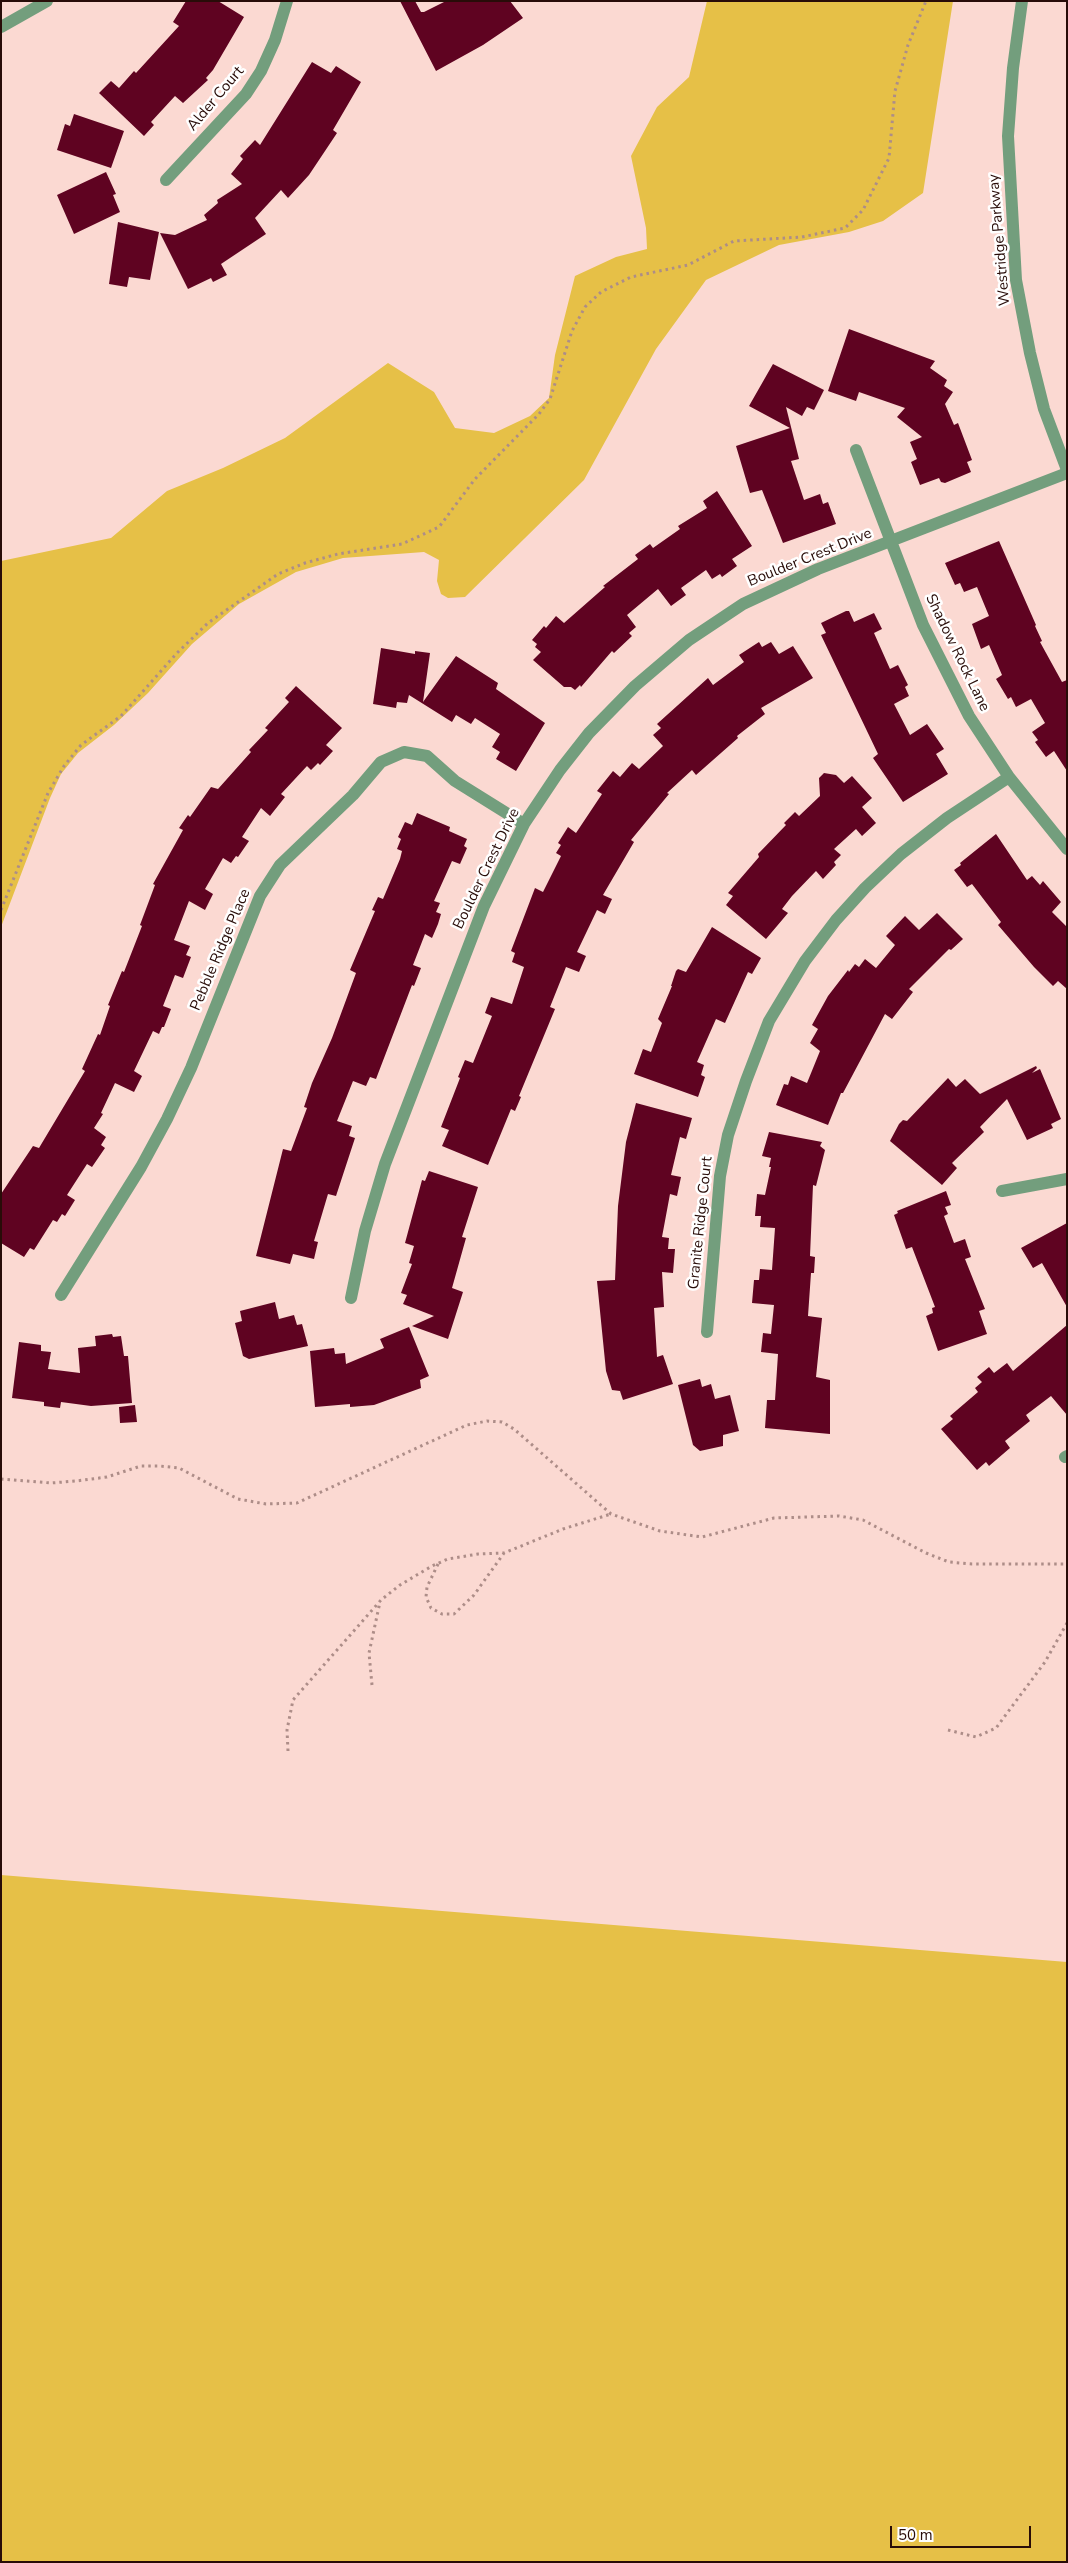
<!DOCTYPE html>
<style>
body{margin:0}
#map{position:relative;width:1068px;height:2563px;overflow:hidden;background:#fbd9d2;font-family:"Nunito Sans",sans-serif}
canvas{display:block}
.frame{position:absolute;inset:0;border:2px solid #280c08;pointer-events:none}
.scale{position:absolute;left:890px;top:2526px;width:141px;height:22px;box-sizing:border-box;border:2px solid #280c08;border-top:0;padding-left:6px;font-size:15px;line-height:18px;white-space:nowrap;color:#280c08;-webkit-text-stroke:4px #fff;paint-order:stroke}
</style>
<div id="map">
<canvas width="1068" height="2563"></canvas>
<div class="frame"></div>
<div class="scale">50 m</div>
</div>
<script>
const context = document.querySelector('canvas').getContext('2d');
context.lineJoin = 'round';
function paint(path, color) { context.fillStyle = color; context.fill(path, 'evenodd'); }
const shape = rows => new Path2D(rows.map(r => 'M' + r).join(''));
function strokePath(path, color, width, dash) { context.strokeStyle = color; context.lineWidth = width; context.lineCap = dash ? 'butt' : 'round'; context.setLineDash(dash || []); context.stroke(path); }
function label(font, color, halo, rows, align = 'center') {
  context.font = font + ' "Nunito Sans",sans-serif'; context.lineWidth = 5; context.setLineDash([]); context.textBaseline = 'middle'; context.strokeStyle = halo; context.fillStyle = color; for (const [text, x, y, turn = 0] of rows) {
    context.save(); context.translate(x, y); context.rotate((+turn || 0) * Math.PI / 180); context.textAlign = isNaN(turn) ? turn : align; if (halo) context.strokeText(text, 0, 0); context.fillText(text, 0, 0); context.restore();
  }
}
paint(shape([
 [707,1,953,1,923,193,883,221,849,232,779,245,706,280,656,349,584,480,465,597,448,598,441,594,437,581,439,560,424,552,343,558,296,572,239,604,192,644,148,693,114,725,78,753,61,774,50,798,1,927,1,561,111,538,167,491,223,468,285,438,388,363,434,392,455,428,494,433,530,416,549,398,555,355,575,276,616,257,647,249,646,228,631,156,657,107,689,77],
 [1,1875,1067,1962,1067,2562,1,2562]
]), '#e6c047');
paint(shape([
 [186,1,218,1,244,17,213,70,206,78,208,80,183,103,175,96,151,122,154,125,144,136,99,93,111,81,119,88,134,71,136,73,179,26,173,22],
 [400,1,415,1,421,12,424,12,446,1,510,1,523,18,483,45,436,71],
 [312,62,331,73,336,66,361,82,333,130,337,133,309,175,288,198,281,190,255,218,266,234,221,264,227,275,213,282,211,278,188,289,160,233,175,235,207,220,204,215,218,203,217,200,242,184,231,174,243,159,240,156,255,140,260,145],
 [74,114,124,131,111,168,57,150,65,124,70,126],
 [106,172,116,194,113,195,120,212,74,234,57,195],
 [118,222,159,232,150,280,129,277,127,287,109,284],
 [849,329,935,361,930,368,947,380,944,386,953,392,945,404,954,425,958,423,972,460,967,462,971,472,945,483,941,482,939,478,920,485,911,462,917,459,910,442,922,437,897,417,905,408,859,392,856,401,828,391],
 [773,364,824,390,814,410,807,407,802,416,786,407,799,459,791,461,804,500,820,494,823,504,828,502,836,524,783,543,762,490,750,493,736,446,790,428,749,406],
 [717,491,752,546,732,559,737,566,722,577,720,574,712,579,706,570,681,588,686,595,671,606,658,589,627,615,636,627,629,633,632,636,614,653,612,651,581,687,580,685,575,690,571,687,564,687,533,660,541,652,535,647,537,644,532,640,544,626,546,628,556,616,564,623,605,587,603,586,638,559,635,555,650,544,653,548,680,529,678,526,707,508,703,501],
 [999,541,1036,625,1035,626,1042,641,1040,642,1062,682,1067,680,1067,771,1054,751,1046,757,1035,742,1038,740,1032,732,1045,723,1031,699,1016,707,1011,697,1008,699,996,679,1002,675,989,645,981,649,972,624,989,616,977,587,964,592,960,583,955,585,945,563],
 [846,611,849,611,854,622,874,613,882,629,874,633,890,669,898,665,908,685,905,687,909,696,894,704,910,735,927,724,944,749,936,754,948,774,903,802,873,758,878,754,821,635,826,633,821,623],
 [759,642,762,647,771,642,779,654,793,646,813,678,761,708,765,714,737,736,738,738,696,775,692,770,667,793,669,794,631,840,634,842,603,895,612,899,605,914,597,910,577,952,586,956,579,972,566,967,550,1007,555,1009,519,1096,521,1097,515,1111,511,1109,488,1165,442,1146,449,1130,441,1127,460,1078,458,1077,465,1060,473,1063,492,1016,485,1013,491,997,512,1004,524,967,512,962,515,953,511,951,535,888,543,892,561,856,556,853,561,845,558,843,568,827,576,833,602,794,597,791,613,771,620,777,632,763,639,769,663,746,653,735,661,728,657,724,708,678,713,685,744,662,739,655],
 [381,648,415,654,415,651,430,653,423,702,456,656,498,683,496,689,545,723,516,771,496,759,500,752,492,747,500,734,475,718,471,724,456,715,452,722,409,695,407,703,397,702,396,708,373,704],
 [296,686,342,728,326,745,333,751,320,765,318,763,311,770,307,766,281,794,285,797,270,816,261,808,242,837,249,841,238,857,236,856,231,863,223,858,205,889,213,894,205,910,189,901,174,940,190,946,186,955,191,957,183,978,175,975,163,1006,171,1009,164,1027,162,1027,159,1034,153,1031,134,1071,142,1076,134,1092,115,1083,101,1113,103,1114,94,1128,106,1137,101,1145,105,1148,92,1167,87,1164,67,1195,75,1200,65,1216,62,1214,57,1222,53,1220,34,1250,30,1248,24,1257,1,1243,1,1194,33,1146,39,1148,85,1071,82,1069,98,1034,100,1035,110,1006,108,1005,122,971,124,972,142,926,140,925,155,885,153,884,183,830,179,828,188,815,190,817,211,787,218,789,251,752,249,750,268,730,265,728,289,702,285,698],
 [824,773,836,775,844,783,852,776,872,798,862,807,876,823,862,836,856,829,834,849,841,855,834,862,836,865,823,879,816,871,792,896,782,909,788,913,766,939,726,905,733,896,728,893,759,857,758,854,786,825,784,823,795,812,799,816,820,796,819,778],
 [417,813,450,827,449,831,467,839,464,846,467,848,460,864,452,861,434,901,440,903,436,912,441,914,438,924,432,938,425,934,413,965,421,968,414,986,412,985,376,1079,370,1077,366,1086,353,1081,337,1121,352,1126,349,1136,355,1138,336,1196,328,1194,314,1241,318,1242,314,1259,293,1254,290,1264,256,1256,283,1149,291,1151,307,1108,304,1107,312,1083,332,1038,356,973,350,970,375,911,372,910,378,897,383,899,400,859,402,851,397,849,401,839,398,837,405,822,412,825],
 [996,834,1027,880,1032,876,1040,885,1043,881,1061,902,1052,912,1067,927,1067,989,1058,981,1053,986,1034,967,998,925,1001,922,972,884,967,887,954,870,961,865,960,863],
 [937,913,963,939,951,950,949,949,909,989,913,992,892,1019,885,1014,843,1093,841,1093,828,1125,776,1105,784,1084,788,1085,791,1076,807,1083,820,1051,810,1043,818,1029,812,1025,828,996,848,970,849,972,855,964,859,967,865,959,876,968,895,945,886,936,905,916,919,930],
 [712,927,761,958,752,974,748,972,725,1023,716,1019,697,1062,704,1065,701,1075,705,1077,698,1097,634,1074,643,1049,651,1052,662,1023,658,1019,672,986,671,986,676,971,678,969,686,972],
 [1036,1066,1037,1068,1032,1073,1040,1069,1061,1119,1051,1124,1053,1128,1027,1140,1007,1099,980,1127,984,1132,952,1163,957,1168,942,1185,890,1141,899,1124,903,1120,907,1121,948,1078,956,1087,965,1079,980,1094],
 [636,1103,692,1118,686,1139,680,1137,671,1175,681,1177,677,1196,670,1194,662,1237,669,1238,668,1249,675,1249,673,1273,662,1272,664,1307,654,1308,657,1357,663,1355,673,1384,623,1400,620,1391,612,1390,606,1371,597,1281,615,1280,618,1206,626,1142],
 [769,1132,822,1142,820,1146,825,1150,816,1186,813,1185,810,1256,815,1257,814,1273,811,1273,808,1316,822,1318,816,1377,830,1380,830,1434,765,1428,767,1400,775,1400,778,1354,761,1352,763,1333,771,1334,774,1305,752,1303,754,1280,759,1280,760,1269,772,1270,775,1228,760,1227,761,1216,755,1216,757,1194,765,1195,771,1167,769,1167,771,1158,762,1156],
 [429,1171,478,1187,462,1237,466,1238,452,1288,463,1292,448,1339,412,1326,434,1316,403,1304,407,1295,401,1293,412,1264,409,1263,414,1246,405,1243,422,1180,425,1181],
 [946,1191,951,1205,945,1207,948,1214,944,1216,954,1243,965,1239,971,1257,965,1259,985,1309,979,1311,987,1334,938,1351,926,1316,933,1313,932,1308,935,1307,912,1247,906,1249,894,1215,898,1213,897,1211],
 [1067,1223,1067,1307,1042,1263,1033,1268,1021,1248],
 [275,1302,279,1319,294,1315,297,1325,302,1324,308,1346,249,1359,243,1356,235,1323,242,1321,240,1311],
 [1067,1325,1067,1415,1051,1396,1026,1415,1030,1421,1005,1441,1010,1448,989,1466,986,1462,977,1470,941,1429,953,1419,950,1416,978,1392,975,1388,982,1382,977,1377,989,1367,994,1373,1007,1363,1013,1371],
 [409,1327,429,1376,420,1380,421,1388,374,1405,350,1407,350,1404,315,1407,310,1351,334,1348,335,1354,345,1353,346,1364,384,1348,380,1339],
 [112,1334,113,1337,121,1336,124,1356,128,1356,132,1403,91,1406,61,1402,60,1408,44,1406,44,1402,12,1398,19,1342,41,1345,41,1351,51,1352,48,1369,80,1373,78,1348,96,1346,95,1336],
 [700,1379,702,1387,711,1384,715,1399,730,1395,739,1431,723,1435,723,1446,700,1451,693,1445,678,1385],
 [135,1405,137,1422,120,1423,119,1407]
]), '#5f0321');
strokePath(shape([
 [1,910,48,793,64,766,81,745,121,716,177,653,208,623,278,574,305,563,338,554,402,544,439,527,475,479,539,414,550,399,572,331,585,307,601,292,631,277,688,265,734,241,802,237,845,228,863,210,889,158,895,91,908,45,926,1],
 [1,1479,51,1483,76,1481,107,1477,141,1466,160,1466,179,1468,238,1499,266,1504,297,1503,467,1425,487,1421,502,1422,514,1429,611,1514,660,1531,702,1537,774,1518,839,1516,863,1520,926,1553,949,1562,972,1564,1067,1564],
 [438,1564,427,1587,426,1597,431,1608,442,1614,454,1614,474,1595,504,1553],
 [372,1685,369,1653,380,1602],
 [948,1730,976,1737,996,1728,1045,1662,1067,1623],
 [288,1751,287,1730,293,1700,381,1600,400,1585,432,1566,448,1559,478,1554,504,1553,563,1529,611,1514]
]), '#ad8d88', 3, [2.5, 4]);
strokePath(shape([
 [166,180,246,94,261,71,275,40,287,1],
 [856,450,923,625,969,716,1009,777,1067,849],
 [1002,1191,1067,1179],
 [61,1295,141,1167,167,1119,191,1068,260,896,280,865,353,795,381,762,404,752,427,756,455,781,524,824],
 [351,1298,365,1231,385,1164,484,906,524,824,560,770,589,733,635,686,689,640,743,604,818,569,1067,473],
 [707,1332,720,1176,728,1135,746,1081,769,1021,805,961,836,920,865,888,901,854,947,818,1009,777],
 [1065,1457,1067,1456]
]), '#739e7d', 12);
strokePath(shape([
 [1022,1,1013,68,1008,136,1016,280,1030,353,1044,409,1067,470],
 [1,27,47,1]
]), '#739e7d', 12);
label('15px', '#280c08', '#fff', [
 ["Alder Court",216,99,-50],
 ["Westridge Parkway",1000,240,-95],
 ["Boulder Crest Drive",810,558,-22],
 ["Shadow Rock Lane",957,653,64],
 ["Boulder Crest Drive",487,869,-64],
 ["Pebble Ridge Place",221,950,-67],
 ["Granite Ridge Court",701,1223,-84]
]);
</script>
